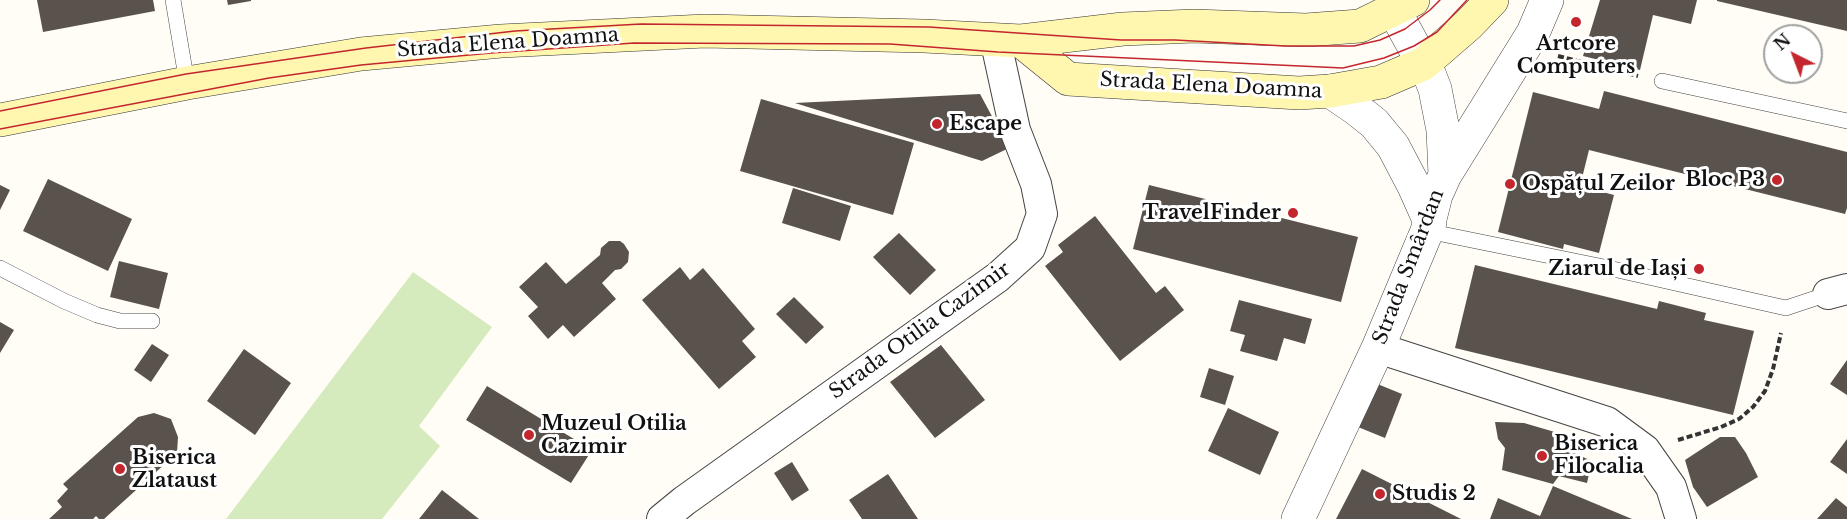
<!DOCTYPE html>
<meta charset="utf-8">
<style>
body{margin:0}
#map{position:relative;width:1847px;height:519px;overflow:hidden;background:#fffdf5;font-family:"Libre Baskerville",serif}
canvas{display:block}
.north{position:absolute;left:1763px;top:24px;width:60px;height:60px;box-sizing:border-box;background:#fff;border:2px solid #a0a0a0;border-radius:50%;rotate:318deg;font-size:16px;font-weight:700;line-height:24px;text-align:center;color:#111}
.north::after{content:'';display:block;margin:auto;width:21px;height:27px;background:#c4262e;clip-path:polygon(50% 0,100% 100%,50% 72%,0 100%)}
</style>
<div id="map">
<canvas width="1847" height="519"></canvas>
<div class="north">N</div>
</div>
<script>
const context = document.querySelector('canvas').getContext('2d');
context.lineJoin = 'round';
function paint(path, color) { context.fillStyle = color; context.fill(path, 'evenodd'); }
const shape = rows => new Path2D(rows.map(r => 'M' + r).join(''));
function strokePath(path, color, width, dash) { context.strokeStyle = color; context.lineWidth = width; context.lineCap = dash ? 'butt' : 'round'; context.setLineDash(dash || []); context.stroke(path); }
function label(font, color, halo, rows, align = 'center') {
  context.font = font + ' "Libre Baskerville",serif'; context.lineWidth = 6; context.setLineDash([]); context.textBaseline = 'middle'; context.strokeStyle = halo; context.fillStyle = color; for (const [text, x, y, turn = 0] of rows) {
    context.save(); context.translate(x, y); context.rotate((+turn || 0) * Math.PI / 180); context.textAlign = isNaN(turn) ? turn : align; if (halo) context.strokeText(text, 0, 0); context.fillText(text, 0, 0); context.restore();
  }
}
paint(shape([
 [413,272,492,327,419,426,440,446,382,519,226,519]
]), '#d5ebbd');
paint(shape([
 [37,0,153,0,155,11,43,32],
 [227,0,251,0,251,1,228,5],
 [1600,0,1697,0,1691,24,1653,15,1640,70,1583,56],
 [1717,0,1847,0,1847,31,1717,1],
 [1604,91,1847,152,1847,208,1845,214,1589,150,1580,186,1614,195,1599,253,1564,244,1563,249,1498,232,1533,92,1599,109],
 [980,94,1009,148,982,161,795,103],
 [761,99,914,143,893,215,740,171],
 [48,179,132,219,108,271,23,231],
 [0,185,10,190,0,210],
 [1149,185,1358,237,1341,302,1133,249],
 [793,188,851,206,840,241,782,223],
 [1095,216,1156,293,1165,286,1184,310,1120,361,1045,266,1063,252,1058,245],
 [899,233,936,270,910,295,873,257],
 [609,241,620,241,624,244,629,252,628,262,621,269,615,270,602,283,616,299,574,337,563,325,548,339,528,316,538,307,519,287,546,262,566,284,600,255,601,248],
 [119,261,168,273,159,309,110,297],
 [1475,265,1657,309,1659,301,1706,313,1704,320,1754,331,1733,415,1455,348],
 [680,267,690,280,703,268,755,329,742,341,756,357,719,389,642,300],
 [794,297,824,327,806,344,776,314],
 [1239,300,1312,319,1305,344,1284,338,1277,361,1240,351,1245,335,1230,331],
 [0,322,14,330,0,353],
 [152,344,169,355,151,382,134,370],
 [941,345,985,400,935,438,890,382],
 [244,349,291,383,255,435,207,401],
 [1847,360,1847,395,1830,384],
 [1209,368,1234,376,1225,405,1200,397],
 [1375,383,1402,394,1385,438,1358,427],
 [487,386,592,450,571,483,466,420],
 [1228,408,1279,432,1260,475,1208,451],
 [154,413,171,419,178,437,177,453,104,519,99,519,96,516,93,519,49,519,62,507,57,501,68,489,63,484,138,417],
 [1495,422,1524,423,1565,435,1569,451,1592,461,1587,483,1559,476,1553,484,1502,470,1505,448,1498,439],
 [1720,437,1735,437,1746,453,1758,477,1707,507,1693,487,1685,460],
 [1847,439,1847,474,1830,462],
 [792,462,809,490,792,501,774,473],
 [1362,469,1461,519,1336,519],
 [888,474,918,519,862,519,849,500],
 [1553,486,1632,519,1490,519,1498,498,1540,516],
 [442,490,479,519,419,519],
 [1836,498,1847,507,1847,519,1817,519]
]), '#5a524d');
const service = shape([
 [173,0,187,83],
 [1662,81,1847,121],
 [1427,231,1604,267,1786,308,1828,294],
 [0,268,64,301,97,315,120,321,152,321]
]);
const minor = shape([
 [1828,294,1847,289],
 [1378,348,1607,422,1645,450,1671,487,1681,519],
 [662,519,684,501,998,277,1030,248,1042,214,1036,184,1015,130,998,52,999,39]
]);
const tertiary = shape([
 [1330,91,1355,108,1374,123,1393,146,1414,186,1430,222],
 [1445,175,1533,33,1547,0],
 [1298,519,1378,348,1427,231,1436,195,1445,175,1443,130,1435,89,1430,76,1394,10]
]);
const secondary = shape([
 [1021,41,1068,79,1299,93,1330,91,1381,82,1423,64,1468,25,1492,0],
 [0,120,187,83,361,54,501,41,705,31,924,36,1021,41,1123,29,1194,26,1306,30,1360,26,1413,0]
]);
strokePath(service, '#444', 16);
strokePath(minor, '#444', 32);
strokePath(tertiary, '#444', 34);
strokePath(secondary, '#333', 34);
strokePath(shape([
 [1558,56,1638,76],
 [1678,440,1721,427,1739,419,1753,407,1765,391,1773,369,1781,333]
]), '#333', 4, [6, 3]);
strokePath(service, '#fff', 15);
strokePath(minor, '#fff', 30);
strokePath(tertiary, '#fff', 33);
strokePath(secondary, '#fff6b0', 33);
strokePath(shape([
 [0,111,186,74,366,48,515,31,641,24,929,27,1121,40,1175,40,1285,46,1354,46,1380,40,1405,29,1430,10,1440,0],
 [0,129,269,78,361,65,491,53,634,43,890,44,998,52,1343,68,1384,58,1414,46,1437,32,1467,0]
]), '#c4262e', 1.5);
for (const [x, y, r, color] of [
 [1576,22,6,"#c4262e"],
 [937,124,6,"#c4262e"],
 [1777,180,6,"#c4262e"],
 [1510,184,6,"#c4262e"],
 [1293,213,6,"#c4262e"],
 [1699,269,6,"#c4262e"],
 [529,435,6,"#c4262e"],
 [1542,456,6,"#c4262e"],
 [120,469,6,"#c4262e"],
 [1380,494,6,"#c4262e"]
]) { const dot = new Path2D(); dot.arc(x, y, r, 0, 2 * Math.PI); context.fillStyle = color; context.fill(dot); strokePath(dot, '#fff', 2); }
label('20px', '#111', '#fff', [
 ["Strada Elena Doamna",508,43,-4],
 ["Strada Elena Doamna",1211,86,3],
 ["Strada Smârdan",1409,267,-69],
 ["Strada Otilia Cazimir",920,331,-36]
]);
label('bold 20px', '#111', '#fff', [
 ["Artcore",1576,44,"center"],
 ["Computers",1576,67,"center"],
 ["Escape",949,124],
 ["Bloc P3",1765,180,"right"],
 ["Ospățul Zeilor",1522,184],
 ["TravelFinder",1281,213,"right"],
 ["Ziarul de Iași",1687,269,"right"],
 ["Muzeul Otilia",541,424],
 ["Cazimir",541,447],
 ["Biserica",1554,444],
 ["Filocalia",1554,467],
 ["Biserica",132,458],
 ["Zlataust",132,481],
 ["Studis 2",1392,494]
], 'left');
</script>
